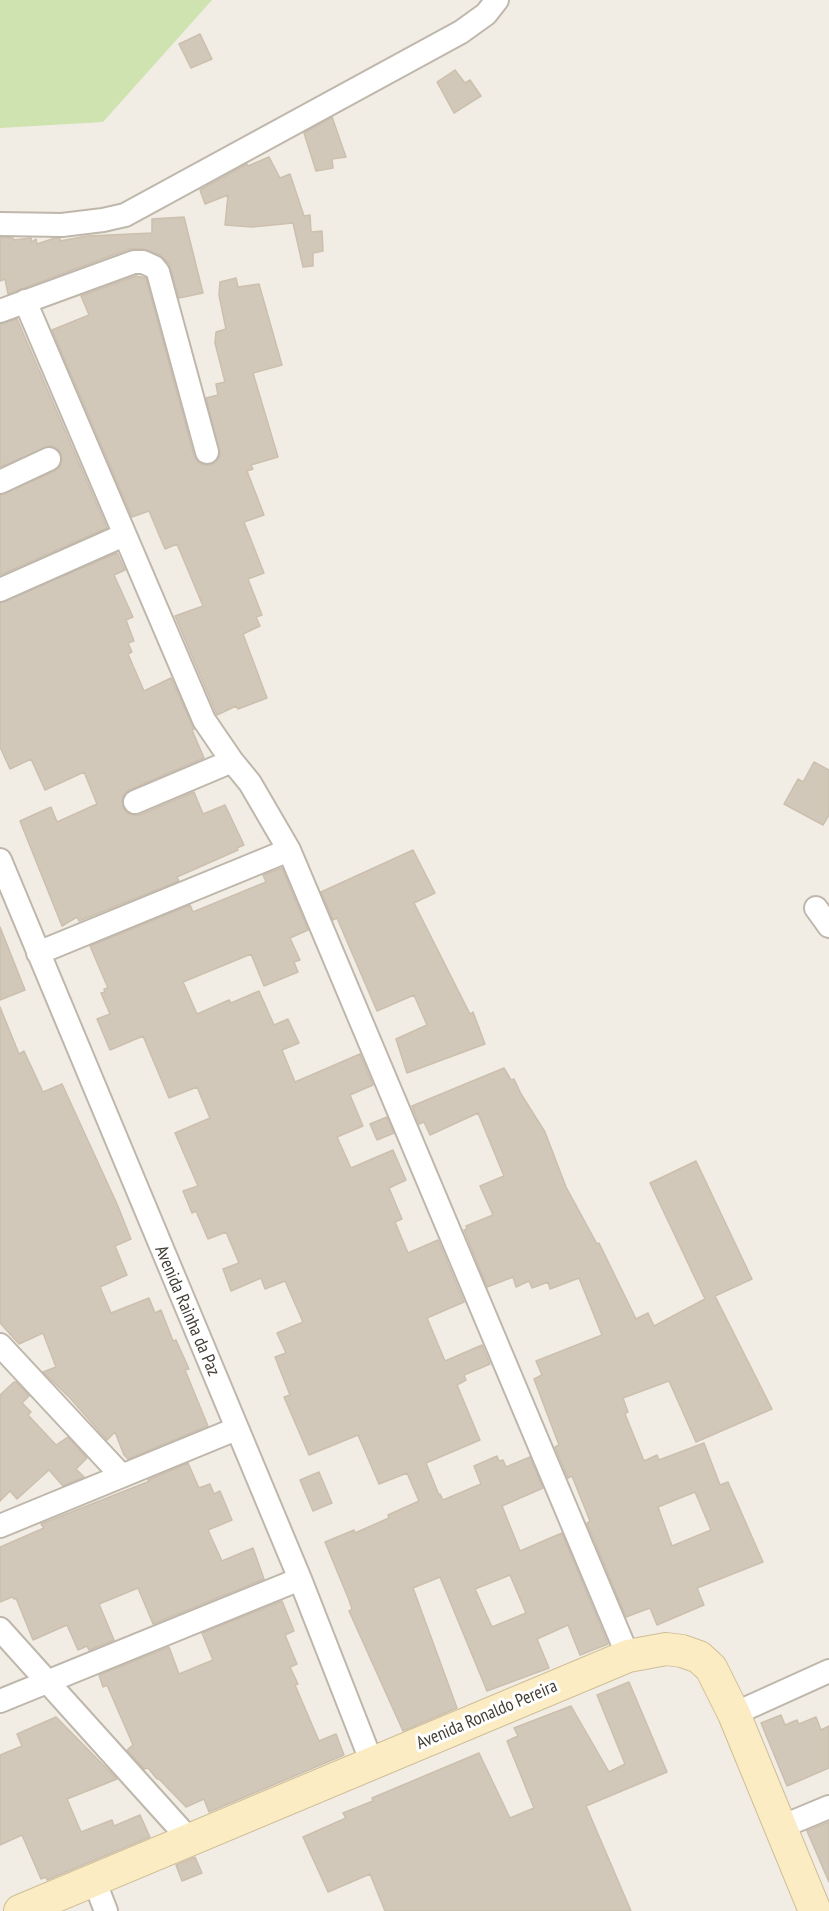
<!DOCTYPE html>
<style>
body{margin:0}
canvas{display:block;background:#f1ede4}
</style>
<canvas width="829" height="1911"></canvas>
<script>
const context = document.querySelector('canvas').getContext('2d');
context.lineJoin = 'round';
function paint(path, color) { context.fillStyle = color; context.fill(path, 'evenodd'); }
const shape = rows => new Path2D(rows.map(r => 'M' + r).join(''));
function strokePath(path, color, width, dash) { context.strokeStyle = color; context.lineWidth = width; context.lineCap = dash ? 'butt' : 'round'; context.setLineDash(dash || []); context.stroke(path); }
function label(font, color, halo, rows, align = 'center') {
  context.font = font + ' "PT Sans Narrow",sans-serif'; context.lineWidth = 6; context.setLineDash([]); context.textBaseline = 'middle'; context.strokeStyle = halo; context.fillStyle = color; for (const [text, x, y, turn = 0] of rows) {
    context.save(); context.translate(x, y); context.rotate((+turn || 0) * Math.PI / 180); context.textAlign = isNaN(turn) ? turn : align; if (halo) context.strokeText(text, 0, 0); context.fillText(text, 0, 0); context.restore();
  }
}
paint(shape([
 [0,0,212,0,103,122,0,128]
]), '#cee3af');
const building = shape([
 [200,34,212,59,191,68,179,44,200,34],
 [455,70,465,83,470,80,481,96,454,113,437,82,455,70],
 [332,117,346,157,332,159,333,168,316,171,304,133,332,117],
 [269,157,280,178,290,174,304,216,310,215,311,232,322,231,323,251,313,253,313,266,303,267,293,223,252,227,225,225,228,195,205,204,200,190,247,164,248,166,269,157],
 [184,217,203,293,179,298,169,264,160,255,143,249,129,249,8,294,5,279,0,281,0,237,13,238,14,240,31,238,32,242,36,239,37,244,55,238,60,238,60,241,87,236,152,233,152,219,184,217],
 [136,276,146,278,194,456,198,462,204,465,211,465,217,461,220,455,206,398,218,395,216,384,225,382,215,343,216,332,226,329,219,295,220,282,236,278,238,287,259,284,282,365,253,373,278,457,251,465,253,469,247,471,264,515,244,522,264,573,248,579,262,615,256,617,260,626,243,634,267,698,238,709,236,706,217,715,175,616,203,606,177,544,165,549,149,511,132,517,52,330,89,315,81,296,136,276],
 [17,319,107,528,0,575,0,495,55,471,60,466,62,460,61,454,57,448,50,446,0,467,0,324,17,319],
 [117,553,125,570,114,575,133,617,126,620,134,641,128,643,132,652,128,654,144,691,171,678,194,729,192,730,204,758,129,790,124,794,122,800,123,808,127,813,133,815,140,815,194,792,203,814,225,805,244,845,237,848,238,850,177,877,179,881,79,921,77,917,62,926,20,821,51,807,57,822,97,804,84,772,45,790,31,759,10,769,0,747,0,603,117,553],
 [814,762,829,770,829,815,823,825,784,804,798,779,803,782,814,762],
 [413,850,435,893,414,903,470,1014,473,1012,485,1044,407,1073,396,1039,427,1025,414,995,377,1011,337,918,333,920,321,892,413,850],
 [282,868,308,930,290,938,300,960,294,962,298,972,264,986,251,954,183,982,197,1014,229,1000,231,1003,259,991,274,1025,288,1019,299,1043,282,1050,295,1082,360,1054,373,1085,350,1095,363,1126,337,1137,351,1168,393,1150,406,1180,389,1188,402,1219,395,1222,408,1253,438,1240,464,1302,427,1318,445,1361,482,1345,490,1364,464,1375,466,1380,457,1385,480,1440,426,1463,439,1495,440,1494,443,1500,481,1484,474,1466,497,1456,499,1461,503,1460,506,1467,530,1457,543,1488,502,1506,520,1551,562,1533,608,1644,580,1655,568,1625,537,1639,549,1668,487,1691,440,1577,413,1588,457,1708,403,1731,349,1611,352,1609,349,1600,325,1542,354,1530,355,1533,389,1518,388,1515,419,1501,407,1473,379,1484,358,1435,309,1455,284,1397,290,1395,275,1357,286,1353,277,1333,303,1322,285,1281,265,1289,261,1278,231,1291,223,1269,239,1263,226,1232,208,1239,196,1211,192,1213,183,1191,198,1186,175,1133,210,1118,197,1087,169,1098,143,1036,110,1050,97,1019,110,1014,101,993,105,992,104,989,108,988,90,946,190,905,193,912,266,882,263,875,282,868],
 [510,1575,526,1613,492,1627,475,1589,510,1575],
 [0,927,25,990,0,1000,0,927],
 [0,1007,19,1054,24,1051,43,1092,62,1084,117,1204,131,1239,115,1246,127,1275,100,1287,111,1313,149,1298,155,1313,161,1310,173,1341,176,1340,189,1369,185,1370,208,1426,128,1459,124,1455,115,1432,107,1440,70,1398,43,1372,56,1367,43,1333,19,1344,0,1323,0,1007],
 [504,1068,511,1080,514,1079,521,1094,545,1132,566,1187,597,1244,599,1243,636,1319,648,1313,654,1326,705,1299,650,1183,696,1161,752,1279,715,1296,772,1409,696,1442,669,1381,623,1398,628,1412,625,1414,644,1461,657,1455,659,1460,704,1443,720,1485,728,1482,763,1562,697,1588,704,1605,657,1625,650,1608,626,1617,587,1523,590,1521,572,1476,568,1478,555,1447,559,1445,534,1379,542,1375,536,1361,602,1335,579,1278,550,1289,548,1282,532,1288,529,1281,516,1287,513,1277,487,1287,464,1230,467,1229,466,1226,493,1215,480,1186,504,1176,478,1113,430,1135,424,1122,419,1124,412,1106,504,1068],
 [695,1492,711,1530,672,1546,658,1507,695,1492],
 [387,1117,394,1133,377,1140,370,1124,387,1117],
 [14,1382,16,1382,29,1396,22,1403,31,1412,28,1415,56,1445,68,1437,87,1458,76,1469,84,1477,63,1486,49,1470,17,1499,10,1491,0,1501,0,1395,14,1382],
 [188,1463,199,1488,210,1484,214,1494,220,1491,232,1520,208,1530,222,1561,253,1548,264,1579,153,1624,138,1588,99,1604,114,1640,89,1650,87,1646,78,1650,67,1625,33,1640,16,1598,14,1599,12,1597,0,1602,0,1547,44,1528,41,1524,150,1481,148,1480,188,1463],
 [319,1472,332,1503,313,1511,300,1480,319,1472],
 [282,1601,294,1631,285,1635,297,1664,290,1667,298,1684,295,1685,319,1741,336,1734,344,1755,209,1812,204,1799,186,1807,159,1779,157,1779,148,1768,144,1769,127,1750,133,1745,107,1685,103,1687,99,1675,169,1647,179,1674,213,1660,202,1633,282,1601],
 [629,1682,667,1772,586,1806,631,1911,385,1911,370,1874,328,1892,303,1837,346,1818,343,1813,373,1801,372,1798,479,1753,510,1818,534,1808,507,1741,518,1736,514,1728,571,1706,609,1772,625,1764,597,1695,629,1682],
 [781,1715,785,1725,797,1720,799,1724,816,1717,821,1730,829,1726,829,1768,787,1786,761,1723,781,1715],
 [56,1717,117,1779,67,1799,81,1832,112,1820,114,1826,140,1815,150,1837,47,1880,46,1877,41,1879,22,1835,0,1845,0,1755,22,1746,17,1734,56,1717],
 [829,1822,829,1882,807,1831,829,1822],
 [195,1857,202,1873,182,1881,176,1865,195,1857]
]);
paint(building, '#d2c8ba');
strokePath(building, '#ccbfae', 1.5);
const street = shape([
 [0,224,62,225,103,220,125,215,461,32,486,14,497,0],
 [25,301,204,720,232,761,250,783,289,850,628,1656],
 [0,311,134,262,143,262,154,267,158,272,207,452],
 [0,482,49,459],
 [0,590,124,535],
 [135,802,232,761],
 [0,860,300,1579,372,1763],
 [816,908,829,926],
 [38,953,289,850],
 [0,1345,122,1476],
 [0,1526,236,1429],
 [0,1629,190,1840],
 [0,1701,300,1579],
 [734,1714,829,1671],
 [781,1827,829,1807],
 [94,1880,106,1911]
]);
const secondary = shape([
 [20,1911,628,1656,666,1649,682,1651,699,1657,711,1668,734,1714,815,1911]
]);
strokePath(street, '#bfb7ab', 26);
strokePath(secondary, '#cfbe97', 34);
strokePath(street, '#fff', 22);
strokePath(secondary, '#fbecc4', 32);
label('18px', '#433d35', '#fff', [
 ["Avenida Rainha da Paz",187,1311,67],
 ["Avenida Ronaldo Pereira",487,1715,-23]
]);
</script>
